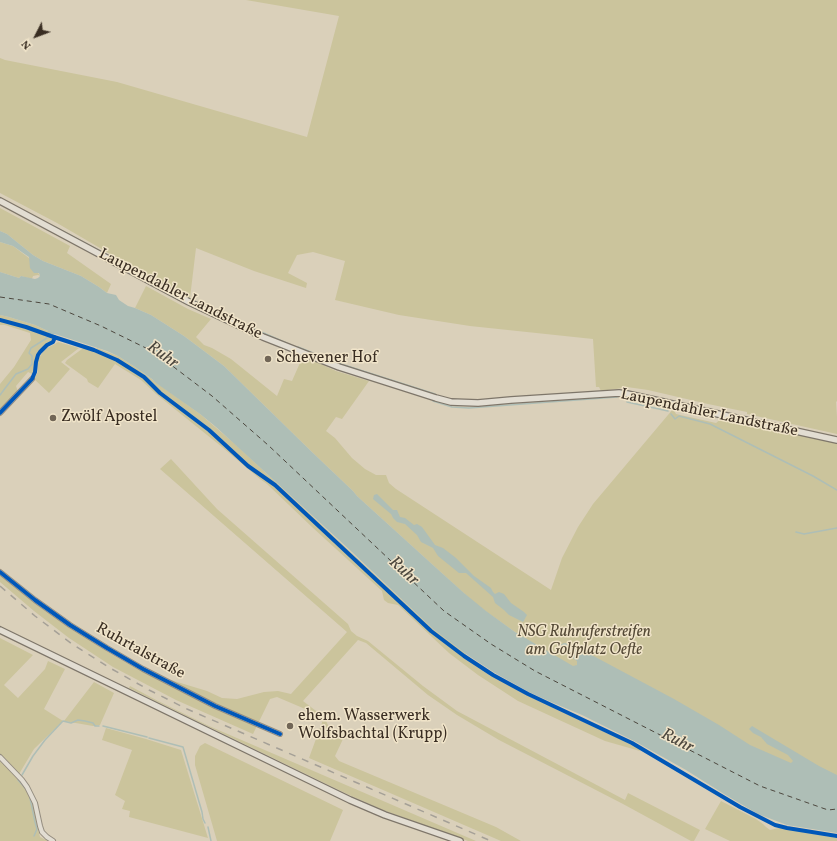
<!DOCTYPE html>
<meta charset="utf-8">
<style>
body{margin:0}
#map{position:relative;width:837px;height:841px;overflow:hidden;background:#dad0ba;font-family:Vollkorn,serif}
canvas{display:block}
.north{position:absolute;left:16px;top:16px;width:40px;height:40px;-webkit-text-stroke:3px #f0e4c9;paint-order:stroke;rotate:228deg;font-size:11px;font-weight:700;line-height:16px;text-align:center;color:#392d22}
.north::after{content:'';display:block;margin:auto;width:14px;height:18px;background:#392d22;clip-path:polygon(50% 0,100% 100%,50% 72%,0 100%)}
</style>
<div id="map">
<canvas width="837" height="841"></canvas>
<div class="north">N</div>
</div>
<script>
const context = document.querySelector('canvas').getContext('2d');
context.lineJoin = 'round';
function paint(path, color) { context.fillStyle = color; context.fill(path, 'evenodd'); }
const shape = rows => new Path2D(rows.map(r => 'M' + r).join(''));
function strokePath(path, color, width, dash) { context.strokeStyle = color; context.lineWidth = width; context.lineCap = dash ? 'butt' : 'round'; context.setLineDash(dash || []); context.stroke(path); }
function label(font, color, halo, rows, align = 'center') {
  context.font = font + ' Vollkorn,serif'; context.lineWidth = 3; context.setLineDash([]); context.textBaseline = 'middle'; context.strokeStyle = halo; context.fillStyle = color; for (const [text, x, y, turn = 0] of rows) {
    context.save(); context.translate(x, y); context.rotate((+turn || 0) * Math.PI / 180); context.textAlign = isNaN(turn) ? turn : align; if (halo) context.strokeText(text, 0, 0); context.fillText(text, 0, 0); context.restore();
  }
}
paint(shape([
 [246,0,837,0,837,401,836,402,837,417,837,434,747,414,747,412,708,404,648,390,627,387,616,389,601,391,599,387,596,387,593,339,470,326,399,315,335,300,345,261,313,252,297,255,288,273,307,283,306,288,254,271,196,248,190,298,136,269,57,223,0,193,0,58,5,60,117,82,307,137,339,16],
 [0,208,70,246,67,253,111,284,107,293,99,287,81,276,43,261,33,255,7,234,0,231],
 [0,242,13,246,29,258,40,276,38,275,33,276,32,279,21,276,19,278,0,272],
 [146,286,188,309,211,319,196,337,204,345,212,348,231,359,277,396,284,379,292,381,303,356,336,371,369,381,342,419,336,417,326,431,335,438,352,458,365,469,376,475,386,475,389,483,396,489,551,590,562,558,578,527,593,504,673,409,676,414,716,423,722,418,837,443,837,781,802,775,637,702,572,668,515,632,478,606,357,496,353,491,313,453,224,366,184,336,151,315,135,308],
 [0,315,9,317,35,325,48,331,48,333,51,335,53,340,52,342,47,344,38,352,36,357,34,370,32,374,28,372,16,386,18,392,0,411,0,384,14,367,31,340,30,333,5,325,0,325],
 [58,342,79,348,61,362,70,369,49,393,34,379,38,372,37,362,42,353,47,348,55,344],
 [85,348,115,360,116,358,96,349,97,348,118,356,135,367,200,414,235,444,433,629,466,654,461,656,488,674,489,675,492,677,494,677,526,695,639,748,640,751,605,741,518,701,478,675,449,653,398,605,388,603,384,600,382,591,312,527,267,484,260,479,222,447,156,394,141,380,115,364,98,388,88,382,87,379,65,363,67,360,82,349],
 [171,459,217,509,348,624,351,631,357,636,368,641,423,686,457,711,625,800,628,793,700,830,694,841,691,841,623,804,499,740,457,715,428,695,366,643,358,640,303,701,324,717,332,733,343,739,335,756,339,761,496,827,521,841,501,841,309,758,324,717,277,697,270,699,253,734,176,700,113,667,69,638,34,611,0,582,0,575,44,610,111,654,141,671,207,691,222,698,237,699,264,692,278,691,291,694,347,632,160,469],
 [0,638,33,655,4,685,18,698,45,669,48,661,65,669,44,709,63,721,34,749,19,774,0,754],
 [94,682,114,693,100,725,93,726,64,721],
 [130,686,158,701,209,726,476,841,468,841,383,810,347,794,129,688],
 [106,728,146,739,181,750,208,838,129,817,130,811,122,809,125,801,115,795,132,750,102,740],
 [205,743,343,810,330,841,217,841,195,765,195,756,200,746],
 [0,761,24,785,30,796,34,807,37,825,40,837,48,841,0,841],
 [721,801,756,819,763,824,766,827,770,830,779,828,837,838,837,841,730,841,705,829]
]), '#cbc49c');
paint(shape([
 [0,231,7,234,33,255,43,261,81,276,99,287,107,293,116,295,119,300,128,306,135,308,151,315,184,336,224,366,313,453,353,491,357,496,433,565,464,593,486,611,515,632,573,666,577,665,577,661,562,651,559,648,560,645,564,643,571,644,674,699,719,725,750,745,791,763,793,761,788,755,767,744,761,737,753,733,749,729,752,726,819,766,837,775,837,833,787,825,758,814,724,794,686,770,636,742,582,715,551,702,529,692,495,673,466,654,433,629,352,552,216,427,200,414,156,383,152,379,135,367,118,356,107,351,55,334,51,335,48,333,48,331,35,325,9,317,0,315,0,272,19,278,21,276,35,279,38,278,40,276,39,273,34,273,30,268,29,257,13,246,0,242],
 [377,494,393,510,397,510,400,517,405,518,414,525,417,524,422,527,435,545,443,548,456,558,474,576,491,588,493,592,495,594,499,592,504,594,511,603,524,612,527,615,523,622,509,615,504,610,495,603,493,597,466,573,459,573,438,556,433,548,421,542,417,535,405,524,397,522,393,518,391,514,373,499,374,495]
]), '#aebeb6');
strokePath(shape([
 [55,227,190,299,225,316,291,345],
 [298,347,341,364,435,394],
 [0,395,16,374,28,369,32,364,32,356,29,353,31,348,47,338,51,333],
 [433,401,452,407,469,408,617,397],
 [627,402,668,411],
 [671,414,675,419,679,416,710,424,813,476,837,490],
 [796,532,804,534,837,528],
 [103,726,147,737],
 [149,738,183,747,202,812,203,819,205,823],
 [22,775,33,756,45,740,63,721,71,723,78,720,85,721,93,723,95,726,99,726],
 [18,780,26,789],
 [30,798,35,822,37,829,34,836],
 [208,827,211,841]
]), '#aebeb6', 1.5);
strokePath(shape([
 [0,297,49,304,101,326,154,352,212,396,268,445,444,611,491,644,535,671,760,786,828,810,837,809]
]), '#4d483f', 1, [5, 4]);
const minor = shape([
 [0,413,32,379],
 [0,572,35,600,70,625,107,648,143,669,215,706,280,734],
 [0,757,22,780,27,787,35,803,40,826,42,832,47,837,53,841]
]);
const secondary = shape([
 [0,201,189,302,263,337,339,367,436,398,451,402,478,403,511,400,619,393,627,394,837,440],
 [0,630,350,800,385,815,460,841]
]);
strokePath(minor, '#948c7f', 6);
strokePath(secondary, '#7e766a', 8);
strokePath(minor, '#e2ddd2', 4);
strokePath(secondary, '#e2ddd2', 5.5);
strokePath(shape([
 [0,586,35,616,72,644,110,668,149,690,187,709,491,841]
]), '#a5a097', 1.5, [7, 7]);
strokePath(shape([
 [0,320,26,327,51,336,94,350,117,360,144,377,160,393,209,430,248,466,275,485,431,631,464,656,493,675,528,694,632,743,740,807,775,825,787,828,837,836],
 [0,413,32,379,35,372,36,362,38,355,40,352,47,345,53,342,55,337],
 [0,572,35,600,70,625,107,648,143,669,215,706,280,734]
]), '#0057b8', 4);
for (const [x, y, r, color] of [
 [268,359,4,"#716657"],
 [53,418,4,"#716657"],
 [290,726,4,"#716657"]
]) { const dot = new Path2D(); dot.arc(x, y, r, 0, 2 * Math.PI); context.fillStyle = color; context.fill(dot); strokePath(dot, '#f0e4c9', 1.5); }
label('16px', '#392d22', '#f0e4c9', [
 ["Laupendahler Landstraße",180,295,27],
 ["Laupendahler Landstraße",709,414,12],
 ["Ruhrtalstraße",140,652,29]
]);
label('16px', '#392d22', '#f0e4c9', [
 ["Schevener Hof",276,359],
 ["Zwölf Apostel",61,418],
 ["ehem. Wasserwerk",298,717],
 ["Wolfsbachtal (Krupp)",298,735]
], 'left');
label('italic 16px', '#544936', '#f0e4c9', [
 ["NSG Ruhruferstreifen",584,633],
 ["am Golfplatz Oefte",584,651]
]);
label('italic 17px', '#4d483f', '#f0e4c9', [
 ["Ruhr",162,356,36],
 ["Ruhr",403,572,43],
 ["Ruhr",677,742,27]
]);
</script>
